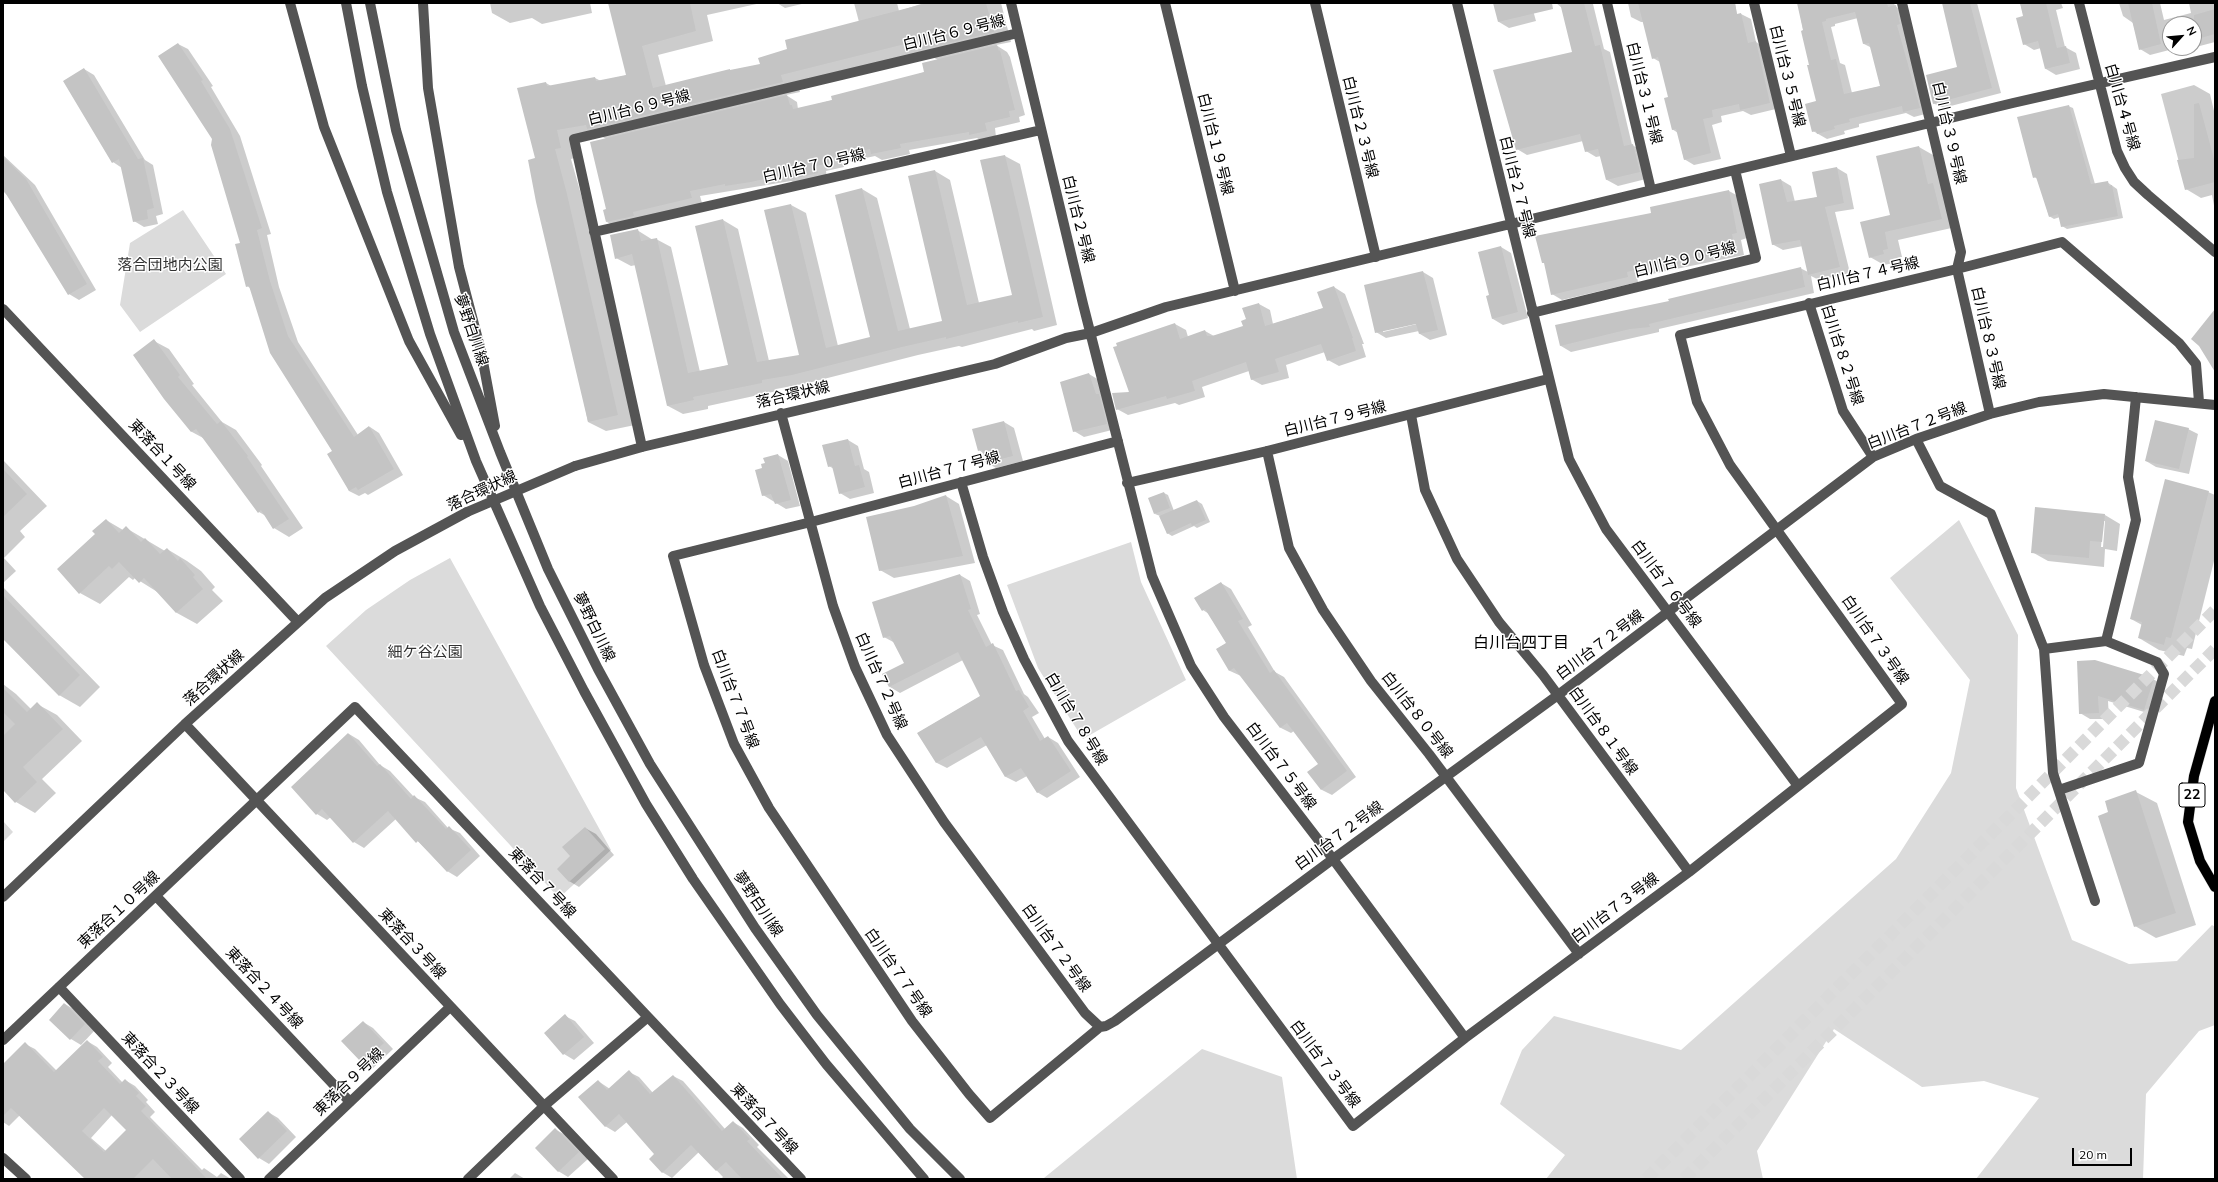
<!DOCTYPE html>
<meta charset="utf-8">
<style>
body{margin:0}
#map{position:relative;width:2218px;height:1182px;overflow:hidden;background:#fff;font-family:Mulish,sans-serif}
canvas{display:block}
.frame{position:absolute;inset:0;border:4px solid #000;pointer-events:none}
.north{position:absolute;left:2162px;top:16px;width:40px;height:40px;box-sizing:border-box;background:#fff;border:1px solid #999;border-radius:50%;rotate:63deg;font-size:11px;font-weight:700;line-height:16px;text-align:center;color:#000}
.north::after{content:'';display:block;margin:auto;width:14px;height:18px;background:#000;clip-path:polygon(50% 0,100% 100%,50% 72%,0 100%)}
.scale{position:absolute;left:2072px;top:1148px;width:60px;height:18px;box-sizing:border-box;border:2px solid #000;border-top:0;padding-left:5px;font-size:12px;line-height:14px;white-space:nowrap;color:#000;-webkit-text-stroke:3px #fff;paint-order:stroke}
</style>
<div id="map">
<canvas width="2218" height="1182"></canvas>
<div class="frame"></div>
<div class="north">N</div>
<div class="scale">20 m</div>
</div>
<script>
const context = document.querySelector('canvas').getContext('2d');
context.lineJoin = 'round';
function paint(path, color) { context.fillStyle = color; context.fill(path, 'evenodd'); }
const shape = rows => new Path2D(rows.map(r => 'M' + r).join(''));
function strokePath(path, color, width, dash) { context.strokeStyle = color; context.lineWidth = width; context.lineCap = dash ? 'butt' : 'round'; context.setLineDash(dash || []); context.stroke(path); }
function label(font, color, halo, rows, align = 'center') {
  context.font = font + ' Mulish,"Noto Sans JP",sans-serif'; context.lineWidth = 3; context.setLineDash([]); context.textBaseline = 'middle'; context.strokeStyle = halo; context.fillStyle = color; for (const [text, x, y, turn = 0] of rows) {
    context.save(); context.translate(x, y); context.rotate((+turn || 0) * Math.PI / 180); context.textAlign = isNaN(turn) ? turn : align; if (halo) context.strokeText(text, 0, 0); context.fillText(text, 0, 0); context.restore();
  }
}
paint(shape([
 [183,210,226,274,140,332,120,305,130,243],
 [1959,520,2018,635,2016,788,2072,940,2129,964,2177,961,2212,925,2215,927,2215,1025,2199,1031,2146,1094,2143,1179,1976,1179,2039,1098,1984,1081,1922,1087,1834,1029,1757,1151,1763,1179,1546,1179,1565,1155,1500,1104,1522,1050,1554,1016,1681,1050,1896,859,1951,773,1970,680,1890,578],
 [1131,542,1141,582,1186,680,1083,739,1038,668,1007,585],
 [450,558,611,850,559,898,326,646,366,610,410,580],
 [3,821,13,832,3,842],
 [1202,1049,1282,1077,1297,1179,1044,1178]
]), '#dbdbdb');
paint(shape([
 [490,3,590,3,592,13,542,24,532,18,510,23,492,13],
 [609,3,761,3,707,15,713,41,658,55,666,86,761,65,788,50,859,22,854,3,897,3,899,11,924,3,1001,3,1011,42,996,45,1007,52,1010,57,1025,115,1019,117,1020,122,995,128,996,137,980,140,977,138,909,150,910,154,882,160,875,156,843,163,844,167,826,171,827,178,799,185,791,181,700,196,702,203,617,228,607,222,605,210,607,210,606,139,599,135,574,139,578,157,571,159,584,205,635,425,606,431,588,422,536,159,546,83,551,86,595,78,601,81,628,75],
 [926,53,938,60,925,72,833,100,798,109,797,102,786,95,800,92,798,85],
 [777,3,806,3,785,8],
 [1494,3,1531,3,1536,21,1509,28,1499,22],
 [1556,3,1596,3,1593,4,1604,49,1610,52,1632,145,1643,151,1650,178,1618,186,1607,180,1601,156,1596,157,1586,151,1583,141,1527,155,1517,149,1573,52,1562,8],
 [1628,3,1735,3,1737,15,1741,14,1751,19,1756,42,1765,48,1780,108,1751,115,1743,111,1721,116,1722,122,1712,125,1721,159,1694,165,1684,159,1678,133,1672,129,1669,98,1660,62,1653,58,1644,22,1641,22,1631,17],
 [1798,3,1894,3,1895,6,1905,12,1929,113,1914,117,1906,113,1859,124,1859,127,1844,131,1845,134,1827,139,1813,131,1817,102],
 [1858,18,1864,44,1872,48,1881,86,1852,93,1845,65,1840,63,1831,27,1835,26,1835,24],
 [1943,3,1977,3,2001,93,1943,108,1933,103,1958,68],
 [2020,3,2061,3,2063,8,2056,10,2065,47,2076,53,2080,69,2056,75,2046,69,2041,48,2034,50,2024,44,2024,17],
 [2119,3,2160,3,2164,20,2191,13,2189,3,2215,3,2215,42,2196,47,2194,46,2194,24,2170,24,2170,48,2177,48,2150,55,2140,49,2133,23,2123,16],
 [178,44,188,49,213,86,211,87,240,136,271,234,267,235,279,287,298,342,358,435,370,427,379,433,403,475,368,495,365,493,359,496,349,491,333,451,250,288,247,286,241,243,213,139],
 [84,69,94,75,145,160,153,165,163,214,156,216,158,224,144,227,134,221,122,168,113,162,64,81],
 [2194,85,2210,94,2215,115,2215,211,2212,195,2201,198,2186,189,2161,94],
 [2068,106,2073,108,2095,184,2107,182,2117,189,2123,218,2067,229,2062,226,2060,217,2054,219,2049,216,2038,179,2034,177],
 [1919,147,1933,155,1956,227,1898,240,1902,257,1897,258,1898,262,1884,265,1870,257,1891,216],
 [3,155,35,185,96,290,79,300,69,294,8,196,3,191],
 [1005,156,1020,164,1057,325,1034,331,1032,329,962,347,959,346,918,355,808,383,776,389,777,391,708,406,708,409,683,414,668,406,636,265,631,266,616,258,637,230,653,240,656,239,671,247,700,372,729,365,723,220,738,229,769,361,800,356,791,205,806,213,838,346,872,338,862,189,877,198,910,329,943,322,935,171,950,180,979,303,1013,296],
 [1837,168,1847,174,1854,209,1835,212,1850,273,1819,280,1811,276,1814,293,1659,329,1659,332,1571,352,1561,346,1556,326,1670,302,1800,268,1808,272,1803,246,1783,250,1772,244,1781,180,1791,186,1795,202,1818,197],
 [1729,191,1738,196,1747,238,1741,240,1744,255,1637,277,1638,282,1562,300,1552,294,1546,264,1543,262,1652,214],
 [1501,247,1511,253,1528,318,1503,325,1493,319,1487,297,1491,296],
 [1423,272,1433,278,1447,335,1430,340,1420,334,1419,331,1386,338,1376,332],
 [1421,321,1421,323,1383,332,1383,330],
 [1334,287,1345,294,1364,344,1362,344,1366,357,1339,366,1328,360,1325,352,1286,365,1289,378,1262,385,1251,379,1249,371,1202,387,1205,397,1179,405,1175,403,1128,415,1117,409,1175,324,1186,330,1188,337,1205,331,1214,336,1244,327,1259,304,1270,310,1273,324,1324,308],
 [154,341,169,349,194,384,192,385,222,422,236,430,262,465,261,466,303,528,289,537,274,528,266,516,259,512,205,439,192,432,165,398],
 [1089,374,1099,380,1116,429,1084,437,1074,431],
 [1004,422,1014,428,1023,461,996,468,986,462,983,453,979,450,974,430],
 [2188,429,2198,434,2189,474,2156,467,2146,461],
 [848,440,858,446,864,469,869,472,874,493,850,499,840,493,834,469,829,466],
 [778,455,788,461,800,506,786,509,763,495,764,469,766,463],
 [3,460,47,506,20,531,25,537,4,558,16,571,3,583],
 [2208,492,2215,495,2215,557,2192,649,2187,648,2184,656,2159,650,2139,638,2142,625,2131,619],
 [1164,493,1168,495,1174,511,1197,501,1202,504,1210,522,1197,528,1194,526,1172,536,1167,533,1160,516,1155,514],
 [946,496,959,504,975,563,894,578,880,570,914,507],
 [2105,515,2120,524,2117,551,2105,549,2104,567,2048,561,2032,552],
 [2103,521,2105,521,2103,547,2101,547],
 [106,520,123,530,126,528,165,551,167,549,187,561,201,571,215,587,212,590,223,601,197,624,177,613,159,593,135,578,133,580,129,577,100,604,80,593,96,534],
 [960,575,970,581,980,614,977,615,992,645,1003,650,1024,694,1028,697,1039,713,1032,717,1045,739,1048,737,1058,743,1080,777,1047,798,1037,792,1027,776,1016,782,1006,777,987,745,947,768,937,763,918,733,981,696,963,660,900,693,890,687,883,675,905,664,895,643,884,637],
 [1221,583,1231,589,1252,625,1248,627,1275,672,1284,677,1356,777,1332,795,1322,790,1309,772,1319,764,1294,731,1291,733,1281,728,1241,676,1230,671,1217,649,1227,643,1209,614,1203,610,1196,598],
 [3,587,100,687,80,707,59,695,3,637],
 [2078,662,2153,679,2163,685,2154,715,2108,701,2109,719,2090,719,2080,713],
 [3,684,16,694,31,709,37,704,57,715,82,741,42,779,56,793,35,813,16,802,3,789],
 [349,734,359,740,380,765,390,771,414,797,425,802,448,828,460,833,480,856,457,877,447,871,396,819,364,848,354,842,331,817,327,820,317,814,292,787],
 [2136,792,2157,803,2196,925,2156,938,2135,926,2110,813],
 [585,828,596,834,614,855,579,887,569,881,572,856],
 [65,1004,75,1010,95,1030,81,1045,71,1039,50,1020],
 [565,1016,575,1021,594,1043,574,1060,564,1054,545,1033],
 [363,1022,373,1028,393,1049,373,1068,363,1062,343,1041],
 [87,1041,97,1047,112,1063,108,1067,123,1083,125,1080,135,1086,148,1100,146,1102,155,1112,150,1117,202,1170,204,1168,217,1177,221,1173,231,1179,86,1179,20,1115,9,1126,3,1122,3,1066,25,1044,35,1049,57,1071],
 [112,1115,127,1130,106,1151,91,1138],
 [629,1072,639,1077,653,1093,673,1076,683,1081,725,1129,733,1122,743,1128,759,1145,757,1147,789,1179,721,1179,723,1177,699,1152,672,1178,662,1172,655,1154,627,1122,615,1132,605,1126,598,1081,610,1089],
 [268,1112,278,1118,296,1137,269,1164,259,1158],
 [556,1130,566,1135,588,1159,568,1177,558,1171],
 [515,1173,525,1179,509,1179]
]), '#0003');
paint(shape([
 [608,3,690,3,696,31,642,46,653,88,730,69,730,70,760,64,758,58,787,49,785,40,927,3,986,3,994,32,919,50,917,41,781,75,783,82,587,129,586,125,557,130,561,148,555,149,567,194,618,415,588,422,536,202,528,160,535,158,517,88,546,82,547,86,595,77,596,81,626,75],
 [1493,3,1552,3,1553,9,1498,22],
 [1560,3,1584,3,1595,46,1600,45,1624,146,1633,144,1640,172,1606,180,1598,149,1585,152,1580,134,1516,150,1493,70,1572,52],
 [1638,3,1735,3,1737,14,1741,13,1748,43,1756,41,1770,103,1740,110,1739,104,1712,110,1713,117,1703,119,1711,153,1684,160,1676,129,1672,130,1664,98,1668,97,1658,57,1652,59],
 [1797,3,1887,3,1888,7,1896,5,1900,24,1897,25,1920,108,1903,112,1902,106,1849,119,1850,122,1834,126,1835,129,1817,134,1816,131,1812,132,1805,104,1816,101,1807,65,1809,65,1801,31,1803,30],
 [1855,12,1863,44,1869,43,1880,86,1844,94,1836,59,1831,60,1822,22,1826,21,1826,19],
 [1942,3,1970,3,1992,88,1933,104,1926,75,1957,67],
 [2020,3,2046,3,2057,48,2066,46,2070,63,2045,69,2038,41,2023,45,2016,18,2023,16],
 [2128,3,2152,3,2161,44,2139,50],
 [2215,9,2215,34,2194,40,2194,15],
 [178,43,203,80,201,81,230,129,262,228,257,230,270,281,288,336,354,437,369,426,394,469,358,490,356,487,349,491,327,454,332,451,270,353,249,286,246,287,235,244,240,243,211,145,212,139,158,56],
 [997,45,999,51,1000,50,1015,110,1009,111,1010,117,985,123,987,131,969,135,969,132,900,144,901,148,871,154,870,149,833,157,834,162,816,166,818,173,788,180,786,174,751,182,725,186,725,184,690,191,692,198,633,212,634,216,606,222,603,210,606,209,590,142,787,95,790,105,792,105,793,109,832,100,831,96,924,72,922,63],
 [84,68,138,159,143,158,154,208,147,210,148,219,133,222,119,159,112,163,63,81],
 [2199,103,2215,163,2215,182,2185,190,2177,160,2194,158,2194,104],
 [2069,105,2091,184,2108,181,2109,186,2112,185,2118,216,2061,227,2058,214,2049,217,2036,177,2033,178,2017,117],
 [1919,146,1928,184,1933,183,1942,219,1885,232,1888,249,1883,250,1884,254,1869,258,1860,222,1890,215,1876,156],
 [1005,155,1043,317,1018,323,1018,321,946,339,946,337,902,347,792,375,762,380,762,383,693,397,694,400,667,406,632,254,615,259,610,235,638,229,641,241,657,238,688,373,728,365,695,226,723,219,757,362,799,355,764,210,791,204,826,348,870,337,835,195,862,188,898,331,942,321,908,176,935,170,967,305,1012,295,980,160],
 [3,157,26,179,87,284,68,295,3,189],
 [1837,167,1844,203,1825,207,1840,267,1808,275,1800,240,1772,245,1759,184,1781,179,1787,202,1817,197,1812,172],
 [1729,190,1737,233,1732,234,1735,250,1699,258,1681,259,1627,272,1628,277,1551,295,1544,263,1542,263,1535,236,1651,213,1650,207],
 [1501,246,1518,312,1492,319,1486,296,1489,295,1478,252],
 [1801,267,1805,287,1649,324,1650,327,1630,329,1560,346,1555,325,1669,301,1668,299],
 [1423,271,1438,330,1419,334,1416,324,1375,333,1364,285],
 [1334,286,1353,338,1352,338,1356,351,1327,361,1321,344,1275,359,1279,372,1251,380,1246,362,1192,381,1195,391,1167,399,1166,396,1116,410,1112,393,1129,392,1113,347,1117,346,1116,343,1175,323,1180,339,1205,330,1207,336,1212,336,1243,326,1241,321,1246,319,1242,308,1259,303,1265,326,1323,308,1317,292],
 [2215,309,2215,372,2199,346,2191,339],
 [154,339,180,375,178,377,217,424,221,421,248,456,247,457,289,519,273,529,261,510,258,513,196,429,191,432,164,399,133,355],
 [1089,373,1096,394,1099,394,1107,424,1073,432,1060,382],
 [2155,420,2189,428,2179,469,2145,461],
 [1004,421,1013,456,985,463,982,450,978,451,972,429],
 [848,439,855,466,859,465,865,487,839,494,832,466,828,467,822,445],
 [778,454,791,500,775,504,771,494,762,496,755,470,762,468,761,464,765,463,763,458],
 [3,469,27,494,3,517],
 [2165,479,2209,491,2171,638,2166,637,2164,645,2138,638,2142,622,2130,619],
 [1164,492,1170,508,1154,514,1148,498],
 [946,495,963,556,879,571,866,517,914,506],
 [1197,500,1206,520,1192,526,1191,523,1167,534,1159,516],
 [2035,507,2105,514,2102,542,2090,541,2089,558,2031,553],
 [106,519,119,533,126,526,141,542,145,538,160,554,167,548,178,561,180,558,195,575,193,577,203,589,176,613,144,578,139,583,119,562,112,569,109,566,79,594,57,569,95,534,92,531],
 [960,574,971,609,968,610,986,647,993,643,1016,691,1019,690,1029,707,1023,711,1040,741,1048,736,1071,771,1037,793,1021,768,1005,777,981,737,936,763,917,733,980,696,958,652,889,687,882,674,904,663,890,636,883,638,872,602],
 [1221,582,1243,619,1238,621,1270,673,1274,670,1347,771,1321,790,1307,772,1318,764,1287,723,1280,728,1234,668,1229,671,1216,649,1226,643,1205,609,1202,611,1194,598],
 [3,595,80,675,59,696,3,639],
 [2095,660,2154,678,2144,710,2098,696,2099,713,2079,714,2077,661],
 [3,688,27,712,37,702,63,729,23,767,37,782,15,803,3,790,3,736,15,724,3,712],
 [348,733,377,766,380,764,411,799,414,795,446,829,449,826,471,850,447,872,418,841,416,843,388,811,353,843,322,809,316,815,291,787],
 [2136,790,2176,913,2134,927,2098,816,2108,812,2105,801],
 [585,827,605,849,569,882,557,869,570,856,562,847],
 [64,1003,85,1024,70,1040,49,1020],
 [565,1014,584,1037,563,1055,544,1033],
 [363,1021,384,1043,362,1063,341,1041],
 [87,1040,103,1057,98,1061,120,1084,125,1079,139,1093,136,1096,146,1106,141,1111,207,1179,172,1179,153,1159,133,1179,85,1179,11,1108,3,1116,3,1064,25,1042,54,1072],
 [104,1108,126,1130,104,1152,82,1131],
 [629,1070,650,1094,673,1075,722,1131,733,1121,750,1139,747,1141,783,1179,742,1179,726,1162,716,1171,691,1145,662,1173,649,1159,654,1154,619,1114,605,1127,578,1097,598,1080,607,1090],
 [268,1111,287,1131,258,1159,239,1139],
 [555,1128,579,1152,558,1172,535,1148]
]), '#c4c4c4');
strokePath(shape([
 [1646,1179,2215,610],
 [1684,1179,2215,649]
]), '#d9d9d9', 12, [12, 6]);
const major = shape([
 [2215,701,2194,776,2188,822,2200,861,2215,887]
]);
strokePath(major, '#dbdbdb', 11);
strokePath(shape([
 [290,3,324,127,409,341,461,435],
 [346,3,362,86,387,192,430,334,476,461,540,606,584,691,646,804,693,879,780,1004,826,1064,924,1179],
 [370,3,396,130,454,332,500,452,548,569,598,669,650,764,755,928,817,1015,910,1129,960,1179],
 [423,3,428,88,459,267,481,351,495,426],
 [1011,3,1083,304,1152,576,1191,666,1224,717,1333,859,1465,1038],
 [1165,3,1235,291],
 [1315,3,1376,257],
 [1457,3,1569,459,1606,529,1798,786],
 [1607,3,1651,190],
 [1754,3,1791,156],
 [1902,3,1961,252,1957,269,1990,414],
 [2079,3,2117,151,2125,168,2134,182,2148,195,2215,252],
 [594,232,1041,130],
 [1809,303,1843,411,1873,457],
 [3,309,298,622],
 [1532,313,1756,258,1735,170],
 [781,413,833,606,855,667,887,735,944,822,1085,1013,1100,1027,1106,1026,1115,1021,1333,859,1558,695,1873,457,1916,439,1990,414,2039,402,2104,394,2215,405],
 [1411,415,1425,490,1457,559,1499,622,1543,675,1689,872],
 [1916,439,1940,486,1991,514,2044,649,2053,773,2095,901],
 [642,447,574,139,1018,33],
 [1267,451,1289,548,1323,610,1371,681,1429,754,1579,954],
 [575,466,642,447,995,364,1066,338,1091,333,1166,307,2013,103,2215,57],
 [961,482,983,557,1003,612,1024,659,1068,741,1353,1126,1465,1038,1689,872,1902,704,1730,465,1697,402,1680,335,1957,269,2062,242,2179,343,2196,364,2199,402],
 [1127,483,1267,451,1548,379],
 [2106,641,2136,520,2128,477,2136,397],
 [2044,649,2106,641,2157,662,2164,674,2139,763,2059,790],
 [185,724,544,1106,468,1179],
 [156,896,350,1102],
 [3,897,185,724,325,598,395,551,467,512],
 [59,987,240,1179],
 [1100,1027,990,1118,969,1094,912,1021,769,808,734,744,704,665,673,556,811,522,1118,441],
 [3,1040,355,707,801,1179],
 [3,1158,26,1179],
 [269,1179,450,1007],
 [613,1179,544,1106,648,1017]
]), '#545454', 10);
strokePath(major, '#000', 10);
strokePath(shape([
 [467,512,575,466]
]), '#545454', 10);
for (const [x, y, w] of [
 [2192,795,26]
]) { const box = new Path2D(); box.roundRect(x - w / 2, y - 12, w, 24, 3); context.fillStyle = '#fff'; context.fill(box); strokePath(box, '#000', 1); }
label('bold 14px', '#000', null, [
 ["22",2192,795]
]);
label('15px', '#000', '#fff', [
 ["白川台６９号線",954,33,-14],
 ["白川台３５号線",1787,76,76],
 ["白川台３１号線",1644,93,76],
 ["白川台４号線",2122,107,74],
 ["白川台６９号線",639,108,-14],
 ["白川台２３号線",1360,127,76],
 ["白川台３９号線",1949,133,77],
 ["白川台１９号線",1215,144,76],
 ["白川台７０号線",814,166,-13],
 ["白川台２７号線",1517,187,76],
 ["白川台２号線",1078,219,76],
 ["白川台９０号線",1685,260,-14],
 ["白川台７４号線",1868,274,-13],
 ["夢野白川線",471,330,71],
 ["白川台８３号線",1988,338,77],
 ["白川台８２号線",1842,355,72],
 ["落合環状線",793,395,-13],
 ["白川台７９号線",1335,419,-14],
 ["白川台７２号線",1917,426,-21],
 ["東落合１号線",162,455,47],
 ["白川台７７号線",949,470,-15],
 ["落合環状線",482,491,-25],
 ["白川台７６号線",1666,584,53],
 ["夢野白川線",594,627,64],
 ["白川台７３号線",1875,640,55],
 ["白川台７２号線",1600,645,-37],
 ["落合環状線",214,678,-42],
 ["白川台７２号線",881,681,66],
 ["白川台７７号線",735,699,69],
 ["白川台８０号線",1417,715,52],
 ["白川台７８号線",1076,719,59],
 ["白川台８１号線",1603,731,54],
 ["白川台７５号線",1281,766,53],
 ["白川台７２号線",1339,836,-36],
 ["東落合７号線",542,883,47],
 ["夢野白川線",758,904,56],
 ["白川台７３号線",1615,908,-37],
 ["東落合１０号線",119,910,-43],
 ["東落合３号線",412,944,47],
 ["白川台７２号線",1056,948,54],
 ["白川台７７号線",898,973,55],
 ["東落合２４号線",264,988,47],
 ["白川台７３号線",1325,1064,53],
 ["東落合２３号線",160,1073,47],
 ["東落合９号線",349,1082,-44],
 ["東落合７号線",764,1119,47]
]);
label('15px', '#323232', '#fff', [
 ["落合団地内公園",170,265],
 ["細ケ谷公園",425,652]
]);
label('16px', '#000', '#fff', [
 ["白川台四丁目",1521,643]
]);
</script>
